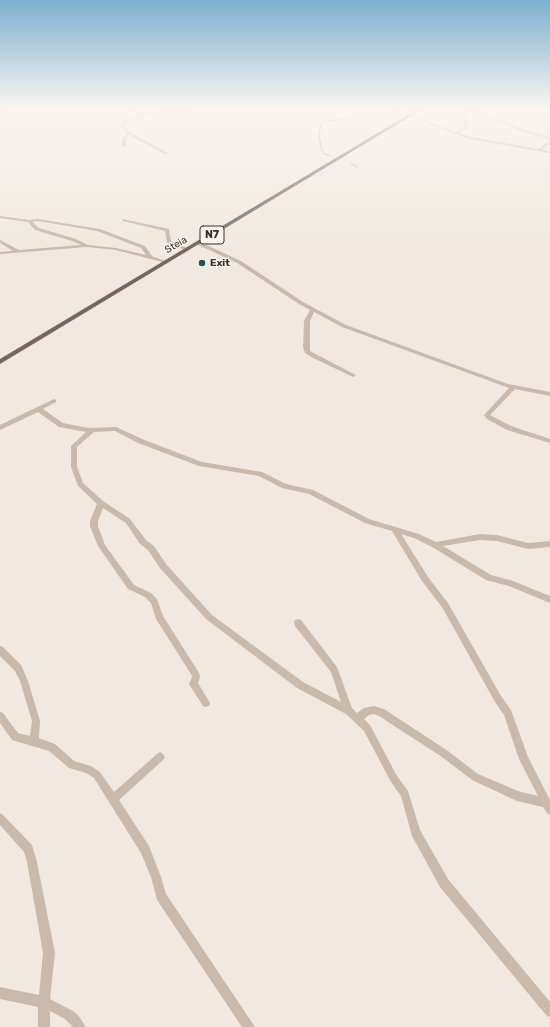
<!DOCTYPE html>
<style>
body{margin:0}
canvas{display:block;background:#f1e9df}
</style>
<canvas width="550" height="1027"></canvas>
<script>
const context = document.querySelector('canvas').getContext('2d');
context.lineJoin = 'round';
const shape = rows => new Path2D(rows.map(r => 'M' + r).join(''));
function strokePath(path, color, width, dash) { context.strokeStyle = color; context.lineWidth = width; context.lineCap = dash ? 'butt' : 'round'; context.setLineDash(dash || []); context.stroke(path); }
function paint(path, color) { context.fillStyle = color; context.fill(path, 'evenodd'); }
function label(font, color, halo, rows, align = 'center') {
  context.font = font + ' Rubik,sans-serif'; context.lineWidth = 3; context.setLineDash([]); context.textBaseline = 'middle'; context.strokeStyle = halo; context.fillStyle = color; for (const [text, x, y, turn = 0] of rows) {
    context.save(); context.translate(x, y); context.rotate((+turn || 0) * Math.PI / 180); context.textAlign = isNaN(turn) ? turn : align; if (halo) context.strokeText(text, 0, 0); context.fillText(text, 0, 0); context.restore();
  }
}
strokePath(shape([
 [331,156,325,154,322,150,319,137,321,123,324,121,351,119,352,115,360,114,361,112],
 [351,163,357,167]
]), '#80a9ac', 1);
paint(shape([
 [6,107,10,107,0,113,0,111,6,107],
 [109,107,116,107,146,112,144,113,109,107],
 [200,107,238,107,236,108,200,109,163,113,130,119,124,126,131,133,168,153,165,154,129,135,126,140,126,146,124,147,122,146,122,140,127,133,120,126,128,117,163,111,200,107],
 [385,107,390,107,456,132,463,128,464,118,470,107,474,107,473,109,525,130,550,137,550,139,523,132,472,111,468,118,467,128,459,133,471,137,539,149,547,142,549,143,542,150,550,151,550,153,469,139,385,107],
 [0,216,29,220,38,219,100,229,145,246,152,256,168,262,166,263,116,250,87,247,0,254,0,252,13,251,0,243,0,240,19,250,81,245,72,241,35,230,28,222,0,218,0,216],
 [38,221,97,231,141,248,146,255,116,248,88,245,76,239,39,228,32,222,38,221],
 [123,219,169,229,171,241,189,249,185,250,167,243,165,231,123,221,123,219],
 [196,242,200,242,241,261,303,302,346,325,508,384,550,392,550,396,515,389,490,415,511,426,550,439,550,443,507,430,487,419,484,415,485,414,509,388,342,327,314,312,310,321,310,351,356,375,353,377,351,376,311,357,305,353,303,347,304,321,310,310,299,304,237,263,196,244,196,242],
 [54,399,56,400,56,402,43,409,63,423,88,428,116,427,142,439,202,462,262,472,286,484,313,490,369,519,419,534,436,542,480,534,497,535,528,543,550,541,550,547,528,549,497,541,480,540,443,546,491,575,513,581,550,596,550,603,509,586,486,580,432,547,414,538,401,534,428,577,448,603,501,696,511,710,528,757,550,800,550,815,547,813,543,807,517,801,472,780,442,757,379,716,374,714,369,715,364,719,370,725,397,776,408,791,420,830,448,879,550,1002,550,1017,546,1015,440,887,412,836,401,796,391,782,364,731,346,714,297,688,206,619,160,568,148,550,140,544,126,523,103,508,98,521,98,526,105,545,134,585,151,593,157,599,163,616,199,673,200,677,198,683,210,703,209,706,206,707,203,706,189,684,192,677,191,674,156,619,151,603,145,597,128,589,98,546,90,526,90,521,97,504,78,486,71,467,71,446,86,432,59,427,38,412,0,430,0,425,54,399],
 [115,431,138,443,199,466,259,476,282,488,309,494,365,523,392,531,422,581,442,607,495,702,504,715,519,759,538,796,518,791,478,774,448,751,384,709,374,706,364,708,357,713,352,708,337,667,301,620,298,619,295,620,294,623,295,626,331,672,341,702,303,682,212,615,166,564,154,546,146,540,130,519,103,501,83,483,77,467,77,447,94,432,115,431],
 [0,646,3,647,21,665,28,681,40,721,39,738,55,744,74,761,91,766,100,772,114,792,157,754,160,752,163,754,165,757,163,760,119,800,149,846,161,877,166,894,255,1027,242,1027,157,900,151,877,141,853,94,778,86,773,69,768,49,751,12,740,0,723,0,712,3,713,18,733,30,736,32,721,20,681,15,671,0,656,0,646],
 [0,813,3,815,32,845,37,862,55,953,50,999,73,1011,78,1015,86,1027,73,1027,65,1019,50,1011,50,1027,38,1027,38,1007,0,999,0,987,39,995,43,953,27,862,24,852,0,825,0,813]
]), '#c9baac');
paint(shape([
 [421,107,426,107,0,364,0,359,421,107]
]), '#78665c');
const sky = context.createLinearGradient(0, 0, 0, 251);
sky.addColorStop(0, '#7eb0d0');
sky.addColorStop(0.43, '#f9f5f1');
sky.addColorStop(1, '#f9f5f100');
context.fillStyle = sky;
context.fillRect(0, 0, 550, 251);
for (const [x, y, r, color] of [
 [202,263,4,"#225156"]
]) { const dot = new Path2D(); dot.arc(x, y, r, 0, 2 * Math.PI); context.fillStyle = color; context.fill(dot); strokePath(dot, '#f9f3eb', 1.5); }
label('10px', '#372e2a', '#f9f3eb', [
 ["Steia",176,245,-31]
]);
label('bold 10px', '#372e2a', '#f9f3eb', [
 ["Exit",210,263]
], 'left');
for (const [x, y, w] of [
 [212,235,24]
]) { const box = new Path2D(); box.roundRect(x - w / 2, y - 9, w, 18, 3); context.fillStyle = '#f9f3eb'; context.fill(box); strokePath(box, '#372e2a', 1); }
label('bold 11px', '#372e2a', null, [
 ["N7",212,235]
]);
</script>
